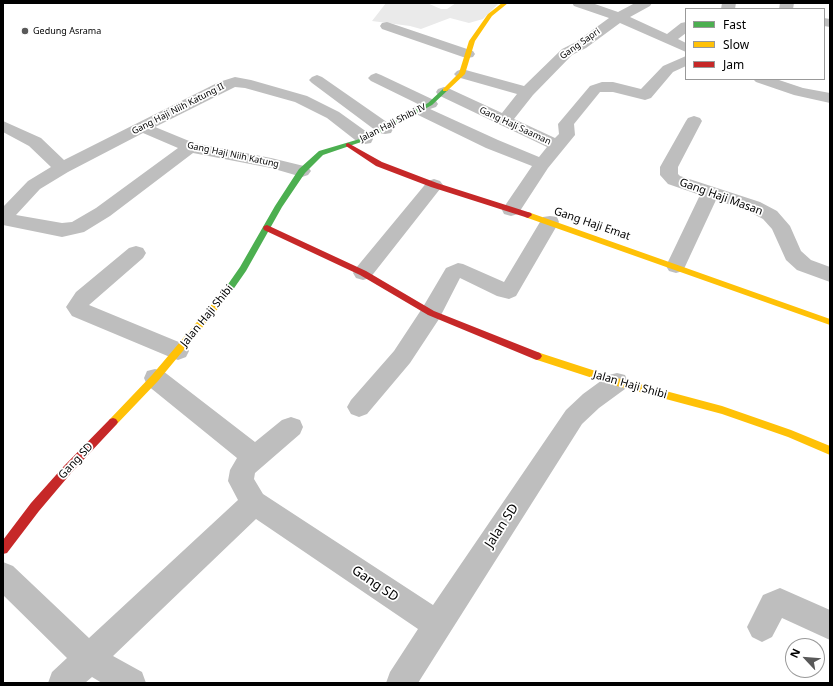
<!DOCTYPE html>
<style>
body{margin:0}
#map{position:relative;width:833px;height:686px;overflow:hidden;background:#fff;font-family:"Noto Sans",sans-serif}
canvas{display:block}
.frame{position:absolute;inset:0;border:4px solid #000;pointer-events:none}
.legend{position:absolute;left:685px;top:8px;width:140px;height:72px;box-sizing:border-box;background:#fff;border:1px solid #999;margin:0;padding:5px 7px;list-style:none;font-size:12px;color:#000}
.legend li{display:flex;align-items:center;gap:8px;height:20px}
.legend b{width:20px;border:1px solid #999}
.north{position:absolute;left:785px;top:638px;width:40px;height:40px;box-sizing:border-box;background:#fff;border:1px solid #999;border-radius:50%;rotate:296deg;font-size:11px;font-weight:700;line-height:16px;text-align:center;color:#000}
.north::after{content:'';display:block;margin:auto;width:14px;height:18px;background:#595959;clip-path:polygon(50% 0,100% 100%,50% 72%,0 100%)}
</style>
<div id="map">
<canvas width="833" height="686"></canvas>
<div class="frame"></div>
<ul class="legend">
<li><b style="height:5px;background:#4caf50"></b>Fast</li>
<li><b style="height:5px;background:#ffc107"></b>Slow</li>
<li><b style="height:5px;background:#c62828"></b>Jam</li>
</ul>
<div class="north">N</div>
</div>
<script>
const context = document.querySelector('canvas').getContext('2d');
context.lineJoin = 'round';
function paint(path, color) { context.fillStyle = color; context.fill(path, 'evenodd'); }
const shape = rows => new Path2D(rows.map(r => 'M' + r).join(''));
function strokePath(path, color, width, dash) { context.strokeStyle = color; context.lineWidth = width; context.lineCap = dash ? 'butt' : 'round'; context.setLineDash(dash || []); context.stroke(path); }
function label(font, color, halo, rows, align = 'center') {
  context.font = font + ' "Noto Sans",sans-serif'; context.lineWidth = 3.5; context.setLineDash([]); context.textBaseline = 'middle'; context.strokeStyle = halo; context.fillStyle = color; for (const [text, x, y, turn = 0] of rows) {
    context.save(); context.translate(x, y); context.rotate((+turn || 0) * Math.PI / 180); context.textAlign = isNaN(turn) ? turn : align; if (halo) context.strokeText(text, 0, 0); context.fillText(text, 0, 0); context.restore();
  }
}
paint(shape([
 [386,3,427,3,441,9,447,9,456,3,499,3,483,19,469,23,450,18,421,29,410,26,372,21]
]), '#eaeaea');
paint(shape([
 [572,3,592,3,618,12,635,3,652,3,650,6,630,17,667,34,681,23,686,22,686,33,678,39,686,43,686,52,620,23,586,48,572,55,533,95,514,119,555,138,559,134,558,124,590,86,602,82,613,82,641,89,663,66,686,56,686,66,673,72,651,98,645,100,613,92,600,92,574,124,575,135,548,168,518,214,511,216,504,214,502,210,532,166,486,148,414,113,412,110,414,107,420,105,371,81,368,78,371,75,376,73,381,75,436,101,438,104,436,107,430,109,498,140,539,157,547,147,438,95,436,92,438,89,444,87,450,89,502,113,517,94,457,77,454,74,457,71,462,69,524,86,562,49,576,42,609,18,574,6,572,3],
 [722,3,736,3,735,9,721,9,722,3],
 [780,3,794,3,793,9,779,9,780,3],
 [824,18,830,19,830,27,824,26,824,18],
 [387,22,473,51,475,54,473,57,468,58,463,57,382,29,380,26,382,23,387,22],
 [317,75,322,77,391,125,393,129,391,133,385,134,379,133,312,83,309,80,312,77,317,75],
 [235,77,251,80,307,96,339,112,371,135,373,139,371,143,365,144,359,143,327,118,295,102,245,88,235,87,155,127,194,143,271,158,308,167,311,171,308,175,302,177,271,168,193,153,110,216,84,232,62,237,3,225,3,207,28,181,51,167,29,146,3,132,3,121,41,138,64,160,219,82,235,77],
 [143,133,178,148,96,208,72,222,62,223,16,215,40,189,68,172,143,133],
 [753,79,776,79,803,88,830,93,830,103,794,95,756,82,753,79],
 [694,116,700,118,702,121,678,167,678,174,680,176,760,202,777,211,790,226,801,251,811,260,830,267,830,282,797,270,786,260,772,229,763,219,746,210,716,200,683,271,676,273,669,271,666,266,700,195,668,184,660,175,660,167,686,121,688,118,694,116],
 [434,179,440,181,443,185,440,189,370,278,363,280,356,278,353,273,356,268,428,181,434,179],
 [550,216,557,217,559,222,516,296,509,299,497,296,460,278,439,319,410,363,367,414,359,417,351,414,347,407,351,400,394,351,423,307,446,268,458,263,463,264,504,282,543,217,550,216],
 [136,246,143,248,146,253,143,258,89,305,186,345,189,351,186,357,178,360,170,357,72,316,66,307,76,292,129,248,136,246],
 [155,369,163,371,255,442,282,420,291,417,300,420,303,427,300,434,255,473,254,479,263,494,433,605,566,410,583,394,609,375,617,373,625,375,628,382,625,389,599,408,582,424,418,683,386,683,390,672,418,629,256,519,113,656,142,672,146,683,102,683,92,677,85,683,48,683,52,672,67,658,3,595,3,562,13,566,89,638,238,500,228,481,230,470,237,458,147,385,144,378,147,371,155,369],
 [780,588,830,610,830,640,782,618,772,637,762,642,752,637,747,627,763,595,780,588]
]), '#bebebe');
paint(shape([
 [443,89,448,90,432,105,367,140,323,155,305,173,282,207,246,271,230,294,224,294,223,292,224,290,240,267,275,206,299,169,319,151,363,138,428,103,443,89]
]), '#4caf50');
paint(shape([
 [502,3,508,3,492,16,475,41,465,74,447,91,443,91,443,89,459,73,469,41,488,14,502,3],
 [528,212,830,319,830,325,525,217,524,215,528,212],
 [227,289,231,292,230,294,158,381,116,425,113,426,110,425,108,422,110,419,152,375,224,290,227,289],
 [537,352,617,378,722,406,791,430,830,446,830,455,788,437,722,414,617,386,534,359,532,356,534,353,537,352]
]), '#ffc107');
paint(shape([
 [348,143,382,162,437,183,531,213,532,215,528,218,525,217,431,187,376,166,346,146,346,144,348,143],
 [267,225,366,271,434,311,540,353,542,356,540,359,537,360,534,359,428,315,360,275,264,230,263,228,264,226,267,225],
 [113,418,116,419,118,422,116,425,72,472,39,511,7,553,3,554,3,540,31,503,64,466,110,419,113,418]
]), '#c62828');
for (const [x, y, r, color] of [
 [25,31,4,"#595959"]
]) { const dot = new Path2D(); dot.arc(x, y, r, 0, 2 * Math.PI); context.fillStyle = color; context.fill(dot); strokePath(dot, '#fff', 1.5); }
label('9px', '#000', '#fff', [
 ["Gedung Asrama",33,31]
], 'left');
label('9px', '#000', '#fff', [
 ["Gang Sapri",580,44,-35],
 ["Gang Haji Niih Katung II",178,109,-27],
 ["Jalan Haji Shibi IV",393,123,-27],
 ["Gang Haji Saaman",515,126,25],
 ["Gang Haji Niih Katung",233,155,12]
]);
label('11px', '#000', '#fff', [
 ["Gang Haji Masan",721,197,20],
 ["Gang Haji Emat",592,224,19],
 ["Jalan Haji Shibi",207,316,-51],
 ["Jalan Haji Shibi",630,385,16],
 ["Gang SD",76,461,-47]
]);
label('13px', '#000', '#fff', [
 ["Jalan SD",502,526,-57],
 ["Gang SD",375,584,34]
]);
</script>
